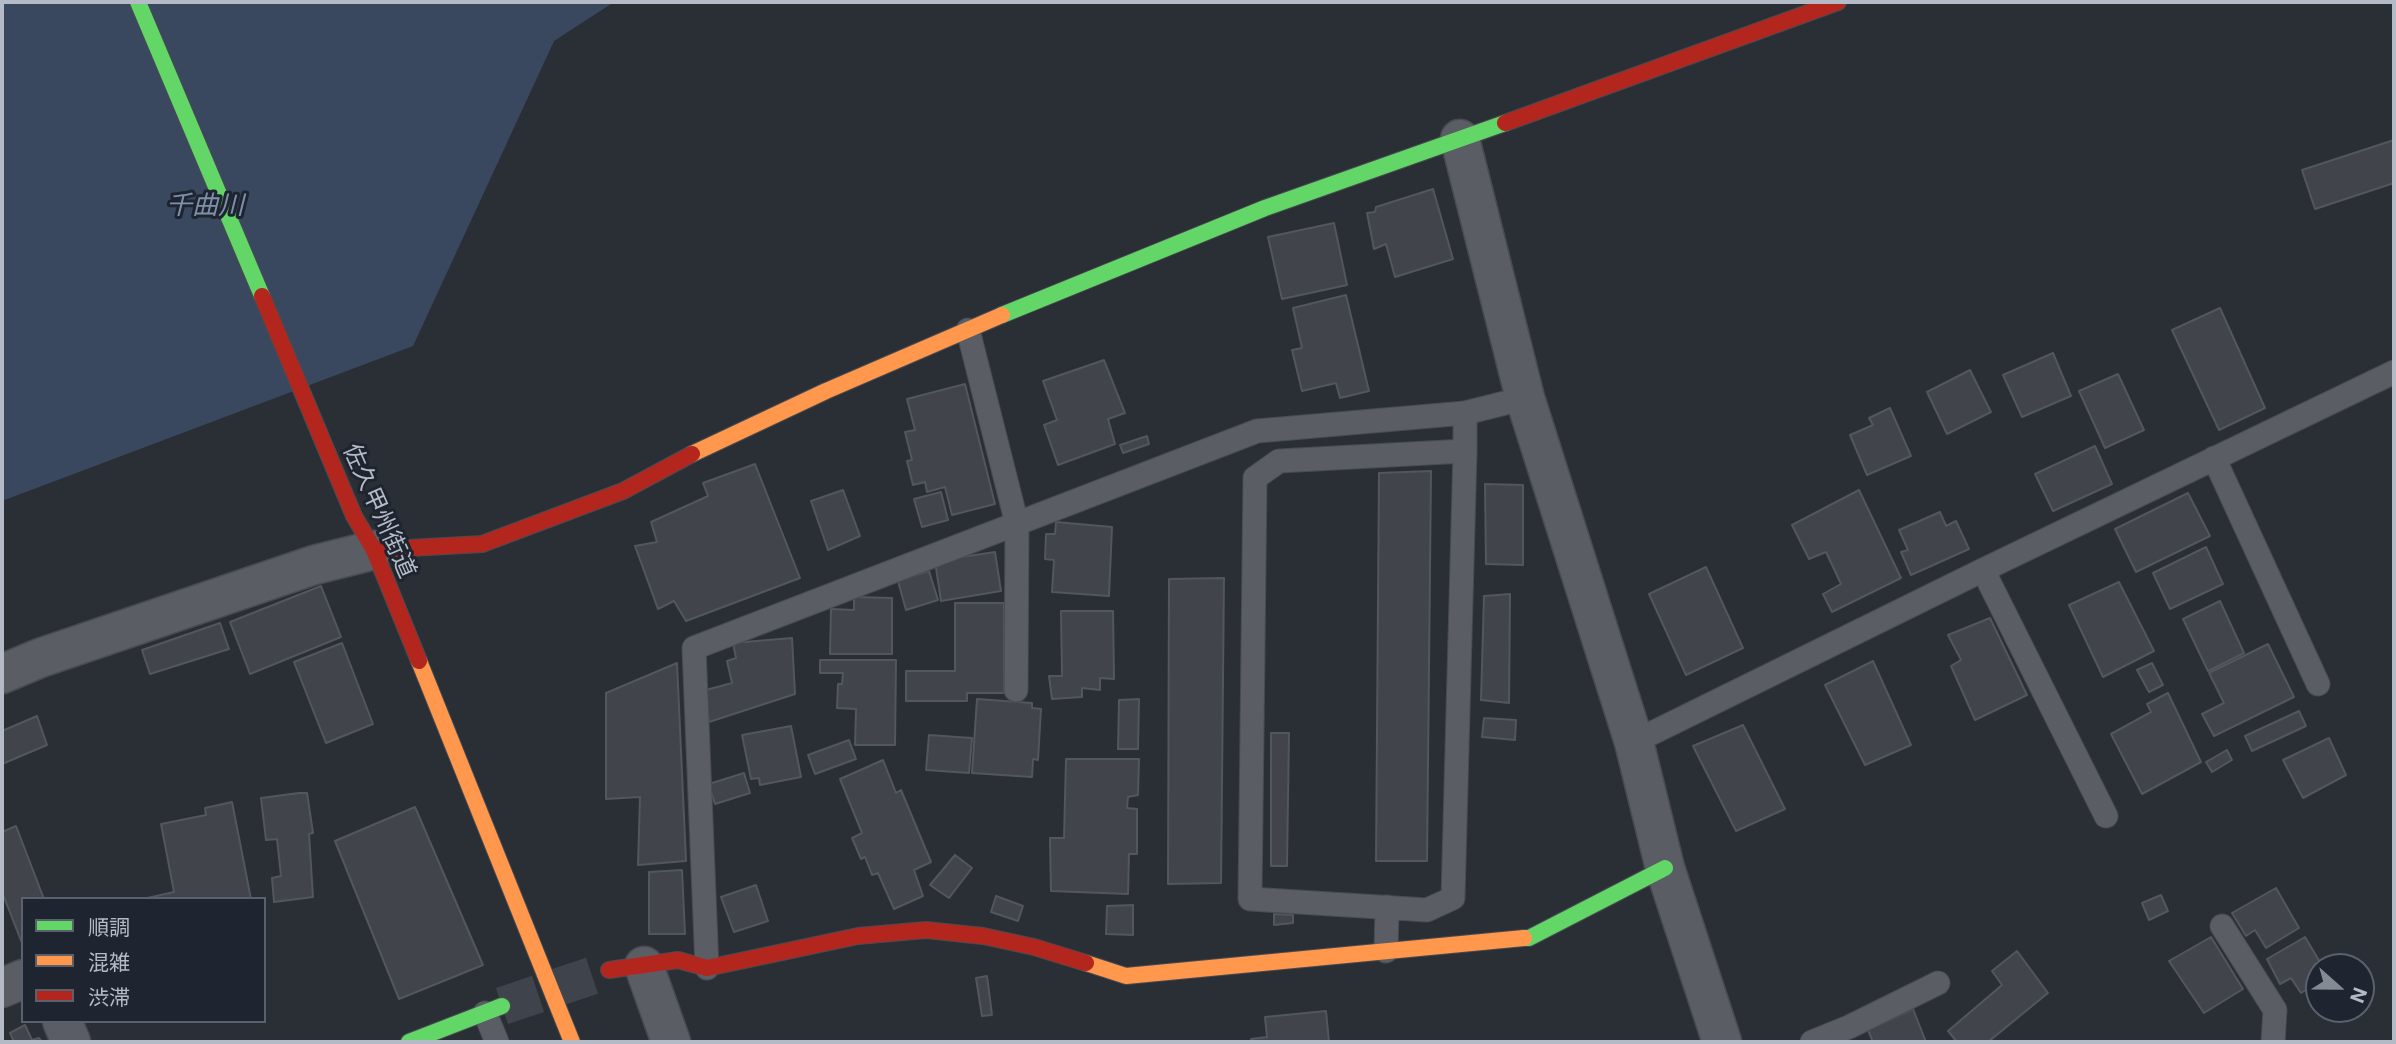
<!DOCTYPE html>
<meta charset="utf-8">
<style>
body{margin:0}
#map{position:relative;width:2396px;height:1044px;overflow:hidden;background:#2a2f36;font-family:Inter,"Noto Sans JP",sans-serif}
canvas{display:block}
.frame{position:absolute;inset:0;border:4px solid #b4bbc6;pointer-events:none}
.legend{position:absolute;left:21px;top:897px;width:245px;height:126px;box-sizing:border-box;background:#1e2530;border:2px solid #5a616c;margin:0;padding:9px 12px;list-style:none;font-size:21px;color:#b4bbc6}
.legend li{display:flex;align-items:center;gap:14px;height:35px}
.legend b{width:35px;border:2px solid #5a616c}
.north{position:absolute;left:2305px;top:953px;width:70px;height:70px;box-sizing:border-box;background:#1e2530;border:2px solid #5a616c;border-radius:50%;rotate:111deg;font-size:19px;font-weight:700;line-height:28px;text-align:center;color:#b4bbc6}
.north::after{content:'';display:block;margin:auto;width:24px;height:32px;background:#848a94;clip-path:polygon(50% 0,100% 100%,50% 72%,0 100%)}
</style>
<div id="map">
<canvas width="2396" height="1044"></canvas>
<div class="frame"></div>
<ul class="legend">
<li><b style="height:9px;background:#63d668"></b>順調</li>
<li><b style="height:9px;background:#ff974d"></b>混雑</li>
<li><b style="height:9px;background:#b3261e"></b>渋滞</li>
</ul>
<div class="north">N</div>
</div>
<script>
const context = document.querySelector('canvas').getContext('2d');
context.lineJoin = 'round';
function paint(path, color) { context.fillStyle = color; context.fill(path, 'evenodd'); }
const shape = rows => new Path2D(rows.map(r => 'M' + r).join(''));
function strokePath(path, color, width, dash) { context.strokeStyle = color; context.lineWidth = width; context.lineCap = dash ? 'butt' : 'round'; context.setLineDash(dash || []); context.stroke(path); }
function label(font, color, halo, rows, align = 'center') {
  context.font = font + ' Inter,"Noto Sans JP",sans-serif'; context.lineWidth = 6; context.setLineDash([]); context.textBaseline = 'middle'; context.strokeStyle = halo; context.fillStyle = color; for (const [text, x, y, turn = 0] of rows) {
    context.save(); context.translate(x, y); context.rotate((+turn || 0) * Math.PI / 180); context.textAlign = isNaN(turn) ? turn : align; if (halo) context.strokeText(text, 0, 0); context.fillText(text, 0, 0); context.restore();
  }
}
paint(shape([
 [2,2,614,2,554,41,413,346,2,501]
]), '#3a485f');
const building = shape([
 [2394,140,2394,183,2315,209,2302,170,2394,140],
 [1433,189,1453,259,1395,277,1386,244,1374,249,1367,213,1375,212,1376,207,1433,189],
 [1334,223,1347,285,1282,299,1268,237,1334,223],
 [1346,295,1369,391,1340,398,1336,383,1302,391,1292,350,1302,348,1293,308,1346,295],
 [2220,308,2265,408,2219,430,2172,330,2220,308],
 [2053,353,2071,396,2022,417,2003,375,2053,353],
 [1104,360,1125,413,1108,419,1115,444,1058,465,1044,425,1057,420,1043,381,1104,360],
 [1970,370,1991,412,1947,434,1927,392,1970,370],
 [2118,374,2144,430,2105,448,2079,391,2118,374],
 [965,384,995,504,952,515,945,487,927,492,925,482,913,485,907,461,912,460,905,432,915,430,907,399,965,384],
 [1890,408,1911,456,1867,475,1850,435,1873,425,1869,418,1890,408],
 [1147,436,1149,444,1123,453,1120,445,1147,436],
 [2095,446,2112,484,2053,511,2035,474,2095,446],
 [755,464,800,578,686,621,674,601,658,609,635,546,657,542,651,522,708,496,703,483,755,464],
 [1431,471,1427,861,1376,861,1379,473,1431,471],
 [1485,484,1523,485,1523,565,1486,564,1485,484],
 [843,490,860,536,828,550,811,501,843,490],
 [1859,490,1901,578,1832,612,1823,594,1841,584,1826,552,1809,559,1792,525,1859,490],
 [941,492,948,520,922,527,914,499,941,492],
 [2188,493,2210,536,2136,572,2115,529,2188,493],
 [1940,512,1946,526,1956,521,1969,549,1911,575,1901,552,1908,550,1899,530,1940,512],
 [1056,522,1112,527,1109,596,1052,592,1054,560,1045,559,1046,534,1055,534,1056,522],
 [2206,547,2223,584,2170,609,2153,573,2206,547],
 [995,552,1001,591,941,601,935,561,995,552],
 [1706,567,1743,648,1686,675,1649,594,1706,567],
 [929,571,938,600,906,610,898,581,929,571],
 [1224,578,1221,883,1168,884,1169,579,1224,578],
 [2119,582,2154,651,2103,677,2069,605,2119,582],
 [321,586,341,637,250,674,230,622,321,586],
 [1510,594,1509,703,1481,700,1484,596,1510,594],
 [854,597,892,598,892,654,830,654,831,609,854,610,854,597],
 [2220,601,2244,653,2208,671,2183,619,2220,601],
 [955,603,1004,603,1004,693,967,693,967,701,906,701,906,671,955,671,955,603],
 [1061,611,1113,611,1114,679,1100,678,1100,690,1082,688,1082,697,1052,699,1049,676,1062,676,1061,611],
 [1990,618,2027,695,1975,720,1951,666,1961,660,1948,635,1990,618],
 [220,623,229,649,150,674,142,650,220,623],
 [792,638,795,694,709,722,706,690,732,683,727,661,736,658,733,643,792,638],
 [342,643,373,724,326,743,294,662,342,643],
 [2268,644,2294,697,2214,736,2202,714,2224,703,2209,673,2268,644],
 [820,660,896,660,895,745,855,745,856,709,837,708,838,684,842,684,843,673,820,673,820,660],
 [1873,661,1911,745,1865,765,1825,685,1873,661],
 [677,663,686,861,638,865,640,797,606,799,606,693,677,663],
 [2152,663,2163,685,2149,692,2137,670,2152,663],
 [2168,693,2201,762,2142,794,2111,734,2151,712,2147,704,2168,693],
 [977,699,1032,703,1032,708,1041,709,1038,760,1033,759,1032,777,972,773,977,699],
 [1139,699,1138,749,1118,749,1119,700,1139,699],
 [2299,711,2306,726,2252,751,2245,736,2299,711],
 [37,716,47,745,2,764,2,731,37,716],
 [1484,718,1516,720,1515,740,1482,737,1484,718],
 [1743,725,1785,809,1736,831,1693,746,1743,725],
 [791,726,801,777,760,785,759,778,751,779,742,735,791,726],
 [1271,733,1289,733,1287,866,1271,866,1271,733],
 [929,735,972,738,969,773,926,770,929,735],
 [2329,738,2346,775,2303,798,2283,760,2329,738],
 [849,740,856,759,815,774,808,755,849,740],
 [2227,750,2232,760,2212,772,2206,762,2227,750],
 [1066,759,1139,759,1138,795,1128,797,1127,808,1137,809,1137,854,1129,854,1128,894,1051,891,1050,838,1064,838,1066,759],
 [883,760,896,793,901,790,931,862,914,870,923,896,894,909,878,873,872,875,865,857,861,859,852,838,862,833,840,779,883,760],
 [744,773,750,793,715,804,709,784,744,773],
 [299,793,307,793,313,833,309,834,313,897,274,902,272,878,281,876,277,839,266,840,261,798,299,793],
 [232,802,251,899,143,899,174,892,161,824,206,815,205,808,232,802],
 [415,807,483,965,399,999,335,841,415,807],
 [16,826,44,899,23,899,22,943,2,892,2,832,16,826],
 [955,855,972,868,949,898,930,885,955,855],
 [682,870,685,934,649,934,649,872,682,870],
 [756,885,768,921,734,932,721,897,756,885],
 [2276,888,2299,928,2266,948,2255,930,2246,936,2232,913,2276,888],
 [2161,895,2168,911,2149,920,2142,903,2161,895],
 [996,896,1023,906,1018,921,991,912,996,896],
 [1133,905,1133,935,1106,934,1107,906,1133,905],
 [1274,914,1293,915,1293,923,1274,925,1274,914],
 [2211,937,2243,989,2204,1013,2169,961,2211,937],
 [2305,937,2323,967,2319,967,2319,982,2301,993,2291,978,2280,984,2267,959,2305,937],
 [2017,951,2048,993,1988,1042,1957,1042,1948,1031,2002,985,1992,971,2017,951],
 [987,976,992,1015,982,1016,976,978,987,976],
 [1913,1009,1926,1042,1873,1042,1868,1030,1913,1009],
 [1326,1011,1329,1042,1251,1042,1251,1039,1267,1037,1265,1017,1326,1011],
 [25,1025,32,1040,39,1038,42,1042,14,1042,10,1033,25,1025]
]);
paint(building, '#41444b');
strokePath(building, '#52565d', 2);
strokePath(shape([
 [502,1006,609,970]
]), '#3f444c', 38, [38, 19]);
const lane = shape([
 [968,330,1017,524,1016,690],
 [1465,413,1465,451,1453,898,1427,910,1250,899,1255,478,1279,461,1465,451],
 [2214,458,2318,684],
 [1983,570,2106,816],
 [1634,742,1983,570,2394,372],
 [2222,926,2275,1010,2273,1042],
 [1386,951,1387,907],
 [707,968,694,648,1257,431,1465,413,1525,398],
 [485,1013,497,1042],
 [1812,1042,1849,1027,1938,983]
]);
const street = shape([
 [1460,139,1525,398,1634,742,1665,868,1722,1042],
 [2,674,40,658,314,565,374,550],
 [644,966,671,1042],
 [2,988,23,979],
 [62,1021,71,1042]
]);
const fast = shape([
 [138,2,262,296],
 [1002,315,1265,208,1505,123],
 [1524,938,1529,938,1665,868],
 [409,1042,502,1006]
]);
const slow = shape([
 [692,454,826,391,1002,315],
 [419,661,572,1042],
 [1086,963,1126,976,1524,938]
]);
const jam = shape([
 [1505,123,1838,2],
 [262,296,354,516,374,550,419,661],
 [374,550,482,544,623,491,692,454],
 [609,970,678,960,707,968,858,936,926,930,983,936,1034,947,1086,963]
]);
strokePath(lane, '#484b51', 25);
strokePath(street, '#484b51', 41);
strokePath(fast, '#484b51', 18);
strokePath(slow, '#484b51', 18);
strokePath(jam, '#484b51', 18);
strokePath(lane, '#5a5d64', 23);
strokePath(street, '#5a5d64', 38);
strokePath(fast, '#63d668', 16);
strokePath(slow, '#ff974d', 16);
strokePath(jam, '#b3261e', 16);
label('24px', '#b4bbc6', '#1e2530', [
 ["佐久甲州街道",379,511,66]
]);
label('italic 26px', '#7e90ac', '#1e2530', [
 ["千曲川",205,206]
]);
</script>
